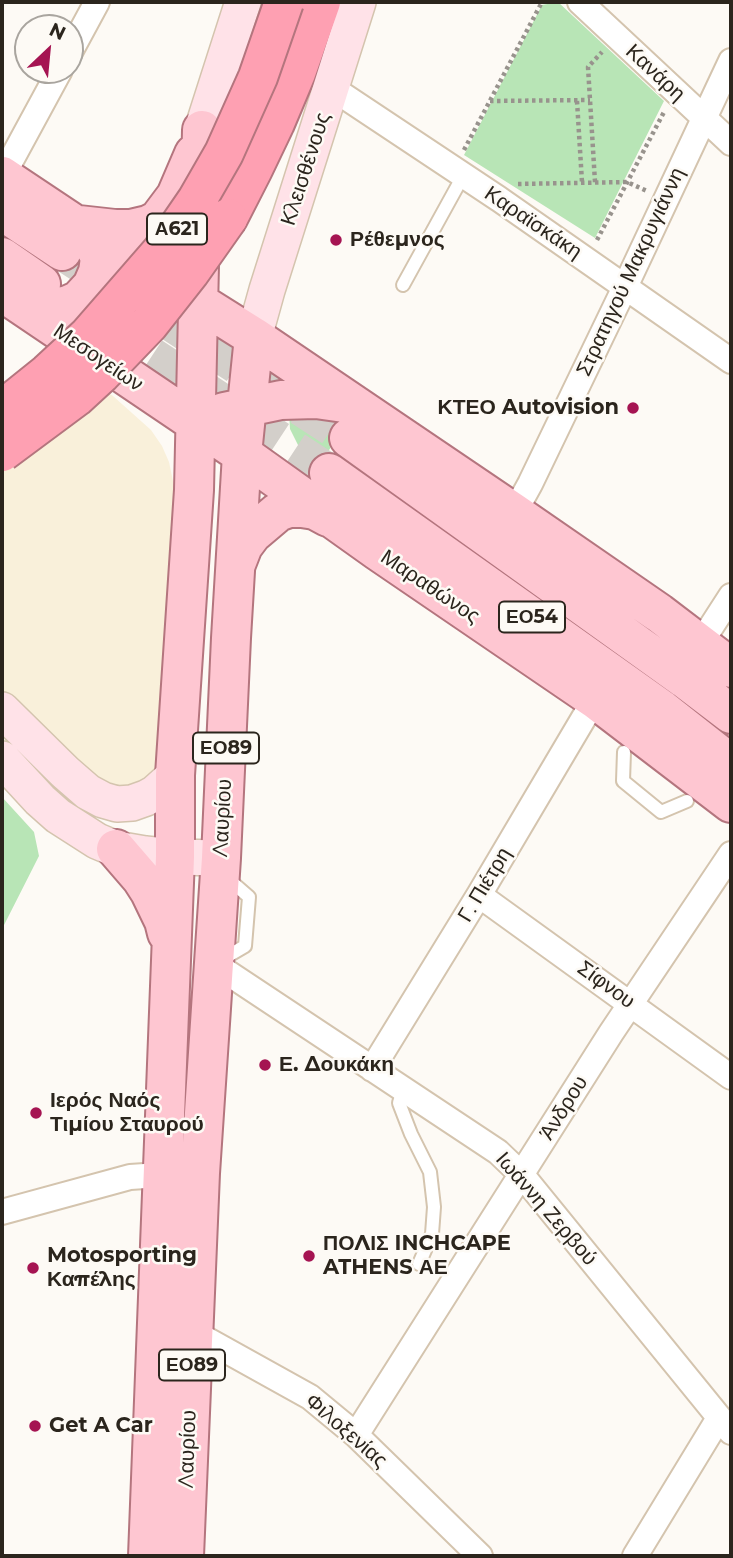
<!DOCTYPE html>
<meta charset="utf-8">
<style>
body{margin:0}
#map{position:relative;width:733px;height:1558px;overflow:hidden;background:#fdfaf5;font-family:Montserrat,sans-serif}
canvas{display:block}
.frame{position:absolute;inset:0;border:4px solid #2b251d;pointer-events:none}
.north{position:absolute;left:14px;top:14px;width:70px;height:70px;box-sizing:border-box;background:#fdfaf5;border:2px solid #a9a59f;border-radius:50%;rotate:26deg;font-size:19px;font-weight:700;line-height:28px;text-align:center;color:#2b251d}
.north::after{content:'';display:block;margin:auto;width:24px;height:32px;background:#a51452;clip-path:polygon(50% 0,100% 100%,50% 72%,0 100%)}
</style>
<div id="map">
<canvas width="733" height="1558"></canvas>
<div class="frame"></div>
<div class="north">N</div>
</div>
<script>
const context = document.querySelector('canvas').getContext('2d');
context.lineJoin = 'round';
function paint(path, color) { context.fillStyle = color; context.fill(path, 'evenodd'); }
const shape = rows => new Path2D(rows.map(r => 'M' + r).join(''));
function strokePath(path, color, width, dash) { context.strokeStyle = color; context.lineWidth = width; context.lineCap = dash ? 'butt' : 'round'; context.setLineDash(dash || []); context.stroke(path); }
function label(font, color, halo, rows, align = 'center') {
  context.font = font + ' Montserrat,sans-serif'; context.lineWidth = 5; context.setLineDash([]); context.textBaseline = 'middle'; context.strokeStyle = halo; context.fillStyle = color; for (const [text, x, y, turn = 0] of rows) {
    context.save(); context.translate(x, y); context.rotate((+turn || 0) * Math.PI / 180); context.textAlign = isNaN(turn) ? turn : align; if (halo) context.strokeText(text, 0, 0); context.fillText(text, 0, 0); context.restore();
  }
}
paint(shape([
 [86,379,113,396,151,430,162,446,169,462,177,500,160,747,156,772,142,785,106,793,2,701,2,451]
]), '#f9f0da');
paint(shape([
 [558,2,664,101,595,238,464,155,542,5],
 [289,413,332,421,344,428,310,478,296,468,301,456,300,449,290,429],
 [2,797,34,832,39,856,2,929]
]), '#b8e5b6');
strokePath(shape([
 [62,251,349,438],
 [104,325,329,473]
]), '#d3cfca', 38, [38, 19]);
const lane = shape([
 [403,285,463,176],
 [624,752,623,781,661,812,687,801],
 [221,960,245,946,249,897,226,877],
 [403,1089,399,1103,411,1134,430,1172,434,1207,432,1234,419,1264]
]);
const street = shape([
 [580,2,731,143],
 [70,52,97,2],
 [332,88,499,199,731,361],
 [2,177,60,70],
 [514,513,530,484,625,287,731,61],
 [700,644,731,596],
 [479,895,731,1077],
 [213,963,498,1152,522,1175,731,1432],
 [372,1069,479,895,595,699],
 [2,1212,130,1177,175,1174],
 [193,1332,310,1397,356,1435,480,1556],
 [356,1435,611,1033,731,854],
 [635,1556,719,1418]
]);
const secondary = shape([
 [202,130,243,2],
 [254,337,267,290,358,2],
 [2,710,65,772,88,792,103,800,117,804,132,803,146,798,155,793,175,775],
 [2,759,40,800,58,816,97,841,116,849,145,854,175,857,221,858]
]);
const primary = shape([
 [2,176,74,224,254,337,514,513,659,613,731,668],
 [2,211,62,251],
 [79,225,115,229,131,229,148,225,158,220,176,196,194,154],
 [2,257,41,284],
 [2,292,242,454,378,551,595,699,731,803],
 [22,305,54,308,68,305,79,300,92,286,98,272,100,258,95,247,86,234,78,228],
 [224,412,281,400,316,399,351,404],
 [349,438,685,679,731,714],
 [329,473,661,709,731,764],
 [236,564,243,546,252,534,278,512,289,508,302,508,315,510,328,517],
 [116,849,141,878,150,892,164,921,167,933],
 [148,1556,175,857,175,775,194,490,202,130],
 [184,1556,200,1173,221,858,231,638,242,454,254,337]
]);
const highway = shape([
 [228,218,253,169,275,123,296,73,321,2]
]);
strokePath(lane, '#d4c4ae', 16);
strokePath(street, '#d4c4ae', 28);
strokePath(secondary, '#d4c4ae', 38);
strokePath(primary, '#b4757e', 42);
strokePath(highway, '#b4757e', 42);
strokePath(shape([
 [490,101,590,100],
 [577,101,582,182],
 [464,150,542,2],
 [595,182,588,67,602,52],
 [518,184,627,182,647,191],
 [597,240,664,112]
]), '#98938d', 4.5, [3.5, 3.5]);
strokePath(lane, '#fff', 12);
strokePath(street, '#fff', 24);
strokePath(secondary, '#ffe2e8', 35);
strokePath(primary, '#fec6d1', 38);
strokePath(highway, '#fea0b2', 38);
const highwayBridge = shape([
 [2,410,48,373,88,336,162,251,197,200,224,153,258,77,284,2],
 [2,452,76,397,101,374,149,324,190,272,228,218]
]);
strokePath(highwayBridge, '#b4757e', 42, []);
strokePath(highwayBridge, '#fea0b2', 38);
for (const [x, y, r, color] of [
 [336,240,7,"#a51452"],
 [633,408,7,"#a51452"],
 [265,1065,7,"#a51452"],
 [36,1113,7,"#a51452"],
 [309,1256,7,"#a51452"],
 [33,1268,7,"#a51452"],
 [35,1426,7,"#a51452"]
]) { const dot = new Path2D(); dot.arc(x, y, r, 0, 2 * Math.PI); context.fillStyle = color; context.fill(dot); strokePath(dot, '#fdfaf5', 2.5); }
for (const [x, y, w] of [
 [177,229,60],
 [532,617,66],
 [226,748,66],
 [192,1365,66]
]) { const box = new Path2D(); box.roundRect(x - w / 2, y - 15.5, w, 31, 5); context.fillStyle = '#fdfaf5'; context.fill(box); strokePath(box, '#2b251d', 2); }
label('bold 19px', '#2b251d', null, [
 ["Α621",177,229],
 ["ΕΟ54",532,617],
 ["ΕΟ89",226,748],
 ["ΕΟ89",192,1365]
]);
label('21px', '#2b251d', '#fdfaf5', [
 ["Κανάρη",655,73,43],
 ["Κλεισθένους",306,169,-72],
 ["Καραϊσκάκη",533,223,34],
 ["Στρατηγού Μακρυγιάννη",631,272,-65],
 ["Μεσογείων",98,358,34],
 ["Μαραθώνος",430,587,34],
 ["Λαυρίου",223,818,-87],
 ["Γ. Πιέτρη",485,885,-59],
 ["Σίφνου",606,985,36],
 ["Άνδρου",564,1108,-58],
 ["Ιωάννη Ζερβού",546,1209,49],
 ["Φιλοξενίας",346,1431,41],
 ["Λαυρίου",188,1449,-88]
]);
label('bold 21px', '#2b251d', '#fdfaf5', [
 ["Ρέθεμνος",350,240],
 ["ΚΤΕΟ Autovision",619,408,"right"],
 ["Ε. Δουκάκη",279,1065],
 ["Ιερός Ναός",50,1101],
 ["Τιμίου Σταυρού",50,1125],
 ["ΠΟΛΙΣ INCHCAPE",323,1244],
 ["ATHENS ΑΕ",323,1268],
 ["Motosporting",47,1256],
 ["Καπέλης",47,1280],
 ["Get A Car",49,1426]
], 'left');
</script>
